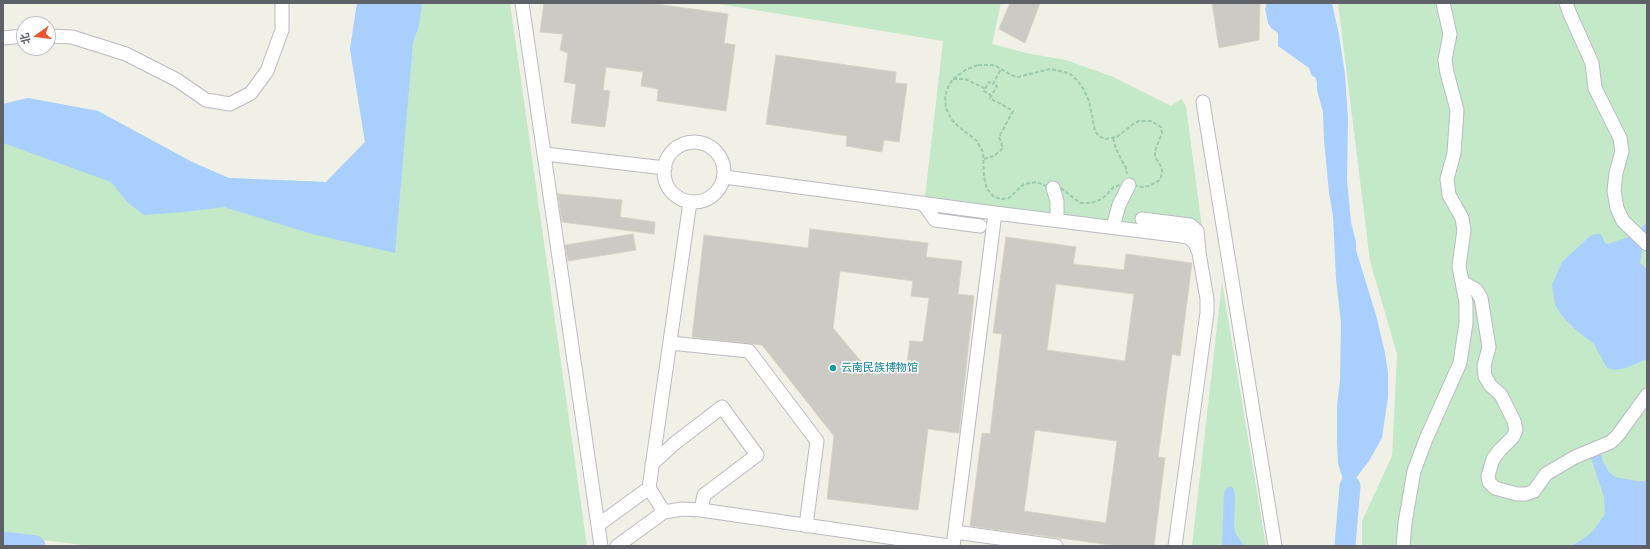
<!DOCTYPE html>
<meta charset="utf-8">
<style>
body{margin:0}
#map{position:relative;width:1650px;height:549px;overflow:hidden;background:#f1f0e7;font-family:Poppins,"Noto Sans SC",sans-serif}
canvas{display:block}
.frame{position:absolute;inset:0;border:4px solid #5e6168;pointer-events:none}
.north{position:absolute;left:16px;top:16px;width:40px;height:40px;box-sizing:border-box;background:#fff;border:1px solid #bfc0c3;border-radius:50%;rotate:256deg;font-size:11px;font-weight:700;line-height:16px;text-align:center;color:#5e6168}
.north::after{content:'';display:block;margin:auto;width:14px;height:18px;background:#ef542f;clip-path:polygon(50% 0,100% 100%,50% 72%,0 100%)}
</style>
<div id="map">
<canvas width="1650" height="549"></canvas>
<div class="frame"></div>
<div class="north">北</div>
</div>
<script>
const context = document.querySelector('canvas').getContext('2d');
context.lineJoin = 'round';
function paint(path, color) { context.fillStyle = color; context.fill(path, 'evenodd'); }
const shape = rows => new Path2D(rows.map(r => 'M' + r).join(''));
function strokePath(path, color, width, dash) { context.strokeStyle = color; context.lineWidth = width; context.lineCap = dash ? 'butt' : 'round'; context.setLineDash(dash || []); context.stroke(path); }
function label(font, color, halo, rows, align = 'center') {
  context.font = font + ' Poppins,"Noto Sans SC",sans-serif'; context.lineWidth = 3; context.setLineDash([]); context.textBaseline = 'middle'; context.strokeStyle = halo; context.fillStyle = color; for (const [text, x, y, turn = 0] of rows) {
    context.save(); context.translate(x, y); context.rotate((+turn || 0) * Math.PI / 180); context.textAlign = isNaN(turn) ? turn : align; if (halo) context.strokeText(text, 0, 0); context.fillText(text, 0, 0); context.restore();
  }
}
paint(shape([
 [357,3,510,3,587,546,91,546,3,535,3,104,28,98,98,111,192,162,229,178,326,182,365,142,350,49],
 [713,3,1001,3,992,44,1026,53,1066,60,1113,77,1171,106,1181,99,1186,106,1202,228,1186,232,925,197,943,41],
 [1338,3,1647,3,1647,546,1362,546,1362,521,1392,456,1397,354,1370,261],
 [1222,282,1266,546,1192,546]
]), '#c3e9c8');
paint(shape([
 [357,3,422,3,419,26,413,42,395,253,312,234,224,207,184,212,144,215,127,202,111,182,3,143,3,104,28,98,98,111,192,162,229,178,326,182,365,142,350,49],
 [1266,3,1332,3,1339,35,1345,74,1348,119,1347,180,1351,222,1356,242,1356,250,1376,315,1385,353,1388,373,1388,397,1382,438,1369,461,1350,486,1345,487,1338,463,1337,443,1337,405,1340,380,1341,323,1336,279,1333,216,1329,193,1324,140,1323,112,1317,90,1317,82,1315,77,1312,76,1309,68,1278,46,1278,33,1271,28,1268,23,1265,8,1266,7],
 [1647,223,1647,239,1642,249,1640,263,1647,269,1647,359,1626,368,1615,370,1607,368,1594,344,1576,330,1563,317,1555,305,1552,285,1562,262,1590,236,1595,234,1601,234,1605,243,1608,244,1634,235],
 [1600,450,1603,462,1609,472,1615,477,1637,481,1647,481,1647,546,1571,546,1585,538,1593,531,1605,514,1604,497,1590,455],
 [1231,486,1234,489,1235,497,1234,528,1236,534,1244,546,1222,546,1224,492,1227,488]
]), '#a9cfff');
strokePath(shape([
 [3,542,35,546],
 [1345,546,1350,486]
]), '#a9cfff', 21);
const building = shape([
 [544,3,649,3,728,14,724,43,735,45,726,111,657,101,658,89,641,86,643,72,606,67,603,90,610,91,605,127,571,123,576,84,564,82,568,53,560,50,563,34,540,32,544,3],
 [1010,3,1040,3,1025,43,999,29,1010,3],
 [1212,3,1260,3,1259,40,1219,48,1212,3],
 [776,55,896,72,895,83,907,84,899,142,884,140,882,152,846,146,847,136,766,124,776,55],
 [558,194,622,200,620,217,655,222,654,234,562,222,558,194],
 [810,229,928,243,926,257,962,261,958,294,974,296,959,433,928,429,918,510,827,499,834,436,762,345,692,337,704,235,808,248,810,229],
 [840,271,913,281,911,296,929,298,923,342,910,341,906,371,864,365,833,328,840,271],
 [633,234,636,250,568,261,565,245,633,234],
 [1006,237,1076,247,1073,264,1124,270,1126,254,1192,263,1180,356,1172,354,1158,457,1165,458,1154,546,1119,546,970,526,982,433,990,434,1002,334,993,333,1006,237],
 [1056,284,1134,294,1125,361,1047,350,1056,284],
 [1035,430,1117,441,1106,523,1024,511,1035,430]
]);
paint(building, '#cccac4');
strokePath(building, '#d6d3c5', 1);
const minor = shape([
 [522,3,601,546],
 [1566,3,1570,14,1592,63,1595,88,1620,138,1622,151,1616,173,1614,191,1617,208,1623,221,1647,244],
 [48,36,72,37,126,54,177,80,206,100,230,104,251,93,267,71,282,30,282,3],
 [3,38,24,36],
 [1203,102,1275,546],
 '664 172a30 30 0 1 1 60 0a30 30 0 1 1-60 0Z',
 [545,154,665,168],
 [724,177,995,213,953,546],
 [1053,188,1057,201,1057,220],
 [690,202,649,488,664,512,682,509,701,510,949,546],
 [923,203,935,220,980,226],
 [995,213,1182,236,1188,237,1195,243,1199,253,1207,299,1207,313,1175,546],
 [1142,219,1190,225,1197,231,1199,251],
 [1113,227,1119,205,1129,185],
 [1462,282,1476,290,1481,298,1489,347,1484,366,1485,376,1490,385,1501,395,1514,421,1516,430,1513,437,1499,451,1493,459,1488,476,1489,482,1495,488,1517,494,1526,494,1534,491,1546,474,1575,457,1611,442,1618,435,1647,395],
 [670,343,749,351,817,441,806,526],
 [652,464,675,443,722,407,757,455,704,495,701,510],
 [598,525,649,488],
 [955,532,1056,546],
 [617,546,664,512],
 [1403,546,1405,523,1414,471,1426,439,1460,363,1466,323,1466,303,1459,266,1464,230,1462,218,1449,195,1447,179,1454,153,1457,110,1447,73,1445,60,1450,34,1443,3]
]);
strokePath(minor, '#b9bbc1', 15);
strokePath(shape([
 [978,65,991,65,996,66,1011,75,1018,77,1050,69,1069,73,1077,80,1084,90,1089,101,1095,131,1099,136,1105,139,1117,137,1133,124,1139,121,1151,121,1161,127,1162,133,1155,151,1155,157,1162,168,1162,173,1160,180,1149,186,1143,187,1126,184,1120,185,1114,187,1102,199,1091,203,1080,203,1061,188,1049,187,1036,182,1024,184,1009,198,1002,199,994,197,987,189,984,177,983,152,977,141,959,127,951,119,946,108,945,96,949,85,953,79,967,69,978,65],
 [953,79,965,79,986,89],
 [992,96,984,91,989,82,993,84],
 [1113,138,1116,149,1126,168,1127,174],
 [984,159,994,156,1003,148,999,137,1013,111,990,98,997,86,993,84,1001,69]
]), '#9ccaaf', 2, [4, 2]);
strokePath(minor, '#fff', 13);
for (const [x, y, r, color] of [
 [833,368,4,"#0f9aa8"]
]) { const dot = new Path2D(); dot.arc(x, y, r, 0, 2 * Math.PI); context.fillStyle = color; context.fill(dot); strokePath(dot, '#fff', 1.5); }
label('11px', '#0d838f', '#fff', [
 ["云南民族博物馆",841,368]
], 'left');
</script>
